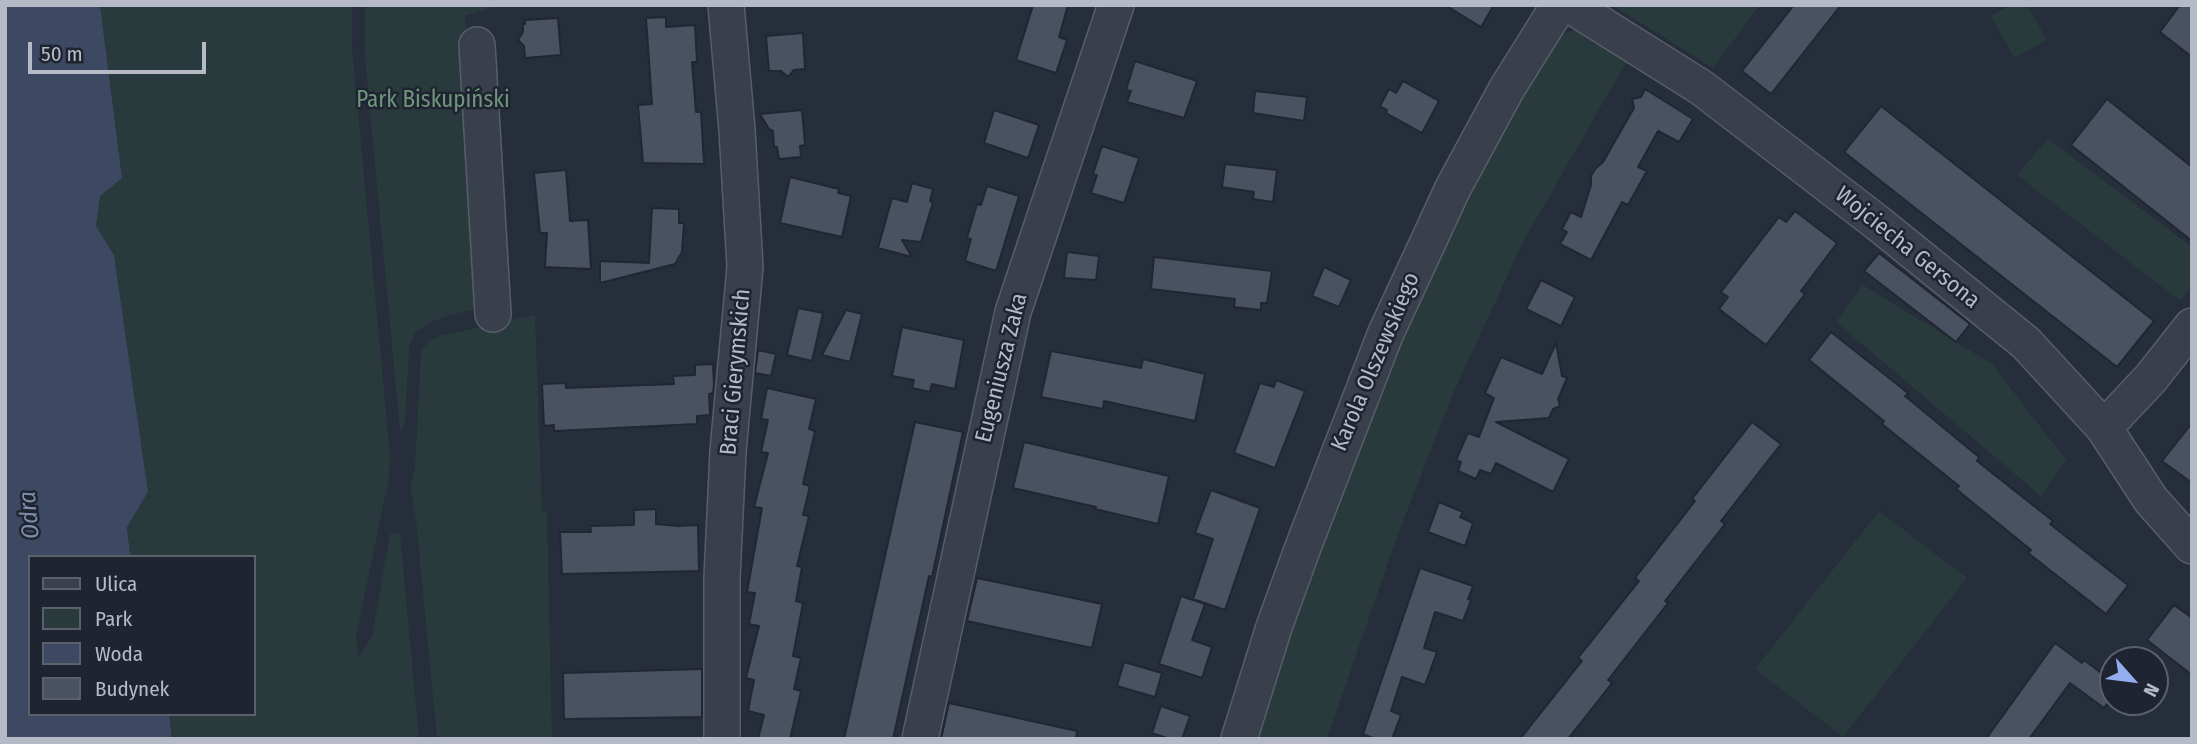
<!DOCTYPE html>
<meta charset="utf-8">
<style>
body{margin:0}
#map{position:relative;width:2197px;height:744px;overflow:hidden;background:#262d3b;font-family:"Fira Sans Condensed",sans-serif}
canvas{display:block}
.frame{position:absolute;inset:0;border:7px solid #b6bac7;pointer-events:none}
.legend{position:absolute;left:28px;top:555px;width:228px;height:161px;box-sizing:border-box;background:#1f2431;border:2px solid #5b606d;margin:0;padding:9px 12px;list-style:none;font-size:21px;color:#b6bac7}
.legend li{display:flex;align-items:center;gap:14px;height:35px}
.legend b{width:35px;border:2px solid #5b606d}
.north{position:absolute;left:2099px;top:646px;width:70px;height:70px;box-sizing:border-box;background:#1f2431;border:2px solid #5b606d;border-radius:50%;rotate:118deg;font-size:19px;font-weight:700;line-height:28px;text-align:center;color:#b6bac7}
.north::after{content:'';display:block;margin:auto;width:24px;height:32px;background:#94adee;clip-path:polygon(50% 0,100% 100%,50% 72%,0 100%)}
.scale{position:absolute;left:28px;top:42px;width:178px;height:32px;box-sizing:border-box;border:4px solid #b6bac7;border-top:0;padding-left:9px;font-size:21px;line-height:24px;white-space:nowrap;color:#b6bac7;-webkit-text-stroke:5px #1f2431;paint-order:stroke}
</style>
<div id="map">
<canvas width="2197" height="744"></canvas>
<div class="frame"></div>
<ul class="legend">
<li><b style="height:9px;background:#3a3f4c"></b>Ulica</li>
<li><b style="height:19px;background:#293a3d"></b>Park</li>
<li><b style="height:19px;background:#3d4962"></b>Woda</li>
<li><b style="height:19px;background:#4a5262"></b>Budynek</li>
</ul>
<div class="north">N</div>
<div class="scale">50 m</div>
</div>
<script>
const context = document.querySelector('canvas').getContext('2d');
context.lineJoin = 'round';
function paint(path, color) { context.fillStyle = color; context.fill(path, 'evenodd'); }
const shape = rows => new Path2D(rows.map(r => 'M' + r).join(''));
function strokePath(path, color, width, dash) { context.strokeStyle = color; context.lineWidth = width; context.lineCap = dash ? 'butt' : 'round'; context.setLineDash(dash || []); context.stroke(path); }
function label(font, color, halo, rows, align = 'center') {
  context.font = font + ' "Fira Sans Condensed",sans-serif'; context.lineWidth = 5; context.setLineDash([]); context.textBaseline = 'middle'; context.strokeStyle = halo; context.fillStyle = color; for (const [text, x, y, turn = 0] of rows) {
    context.save(); context.translate(x, y); context.rotate((+turn || 0) * Math.PI / 180); context.textAlign = isNaN(turn) ? turn : align; if (halo) context.strokeText(text, 0, 0); context.fillText(text, 0, 0); context.restore();
  }
}
paint(shape([
 [100,5,352,5,352,47,390,455,389,478,356,635,358,657,372,637,390,534,400,533,419,739,172,739,169,714,254,714,254,557,132,557,130,554,127,527,148,492,114,255,96,226,99,196,122,178],
 [365,5,500,5,465,16,484,307,450,315,429,323,415,333,409,349,405,421,403,429,400,430,365,57],
 [1612,5,1760,5,1713,68],
 [2010,5,2027,5,2047,40,2014,58,1991,16],
 [1574,30,1583,32,1628,59,1523,242,1453,394,1398,534,1327,739,1248,739,1366,406,1487,147,1554,42,1561,35],
 [2048,139,2192,247,2192,286,2180,301,2017,175],
 [1863,285,1992,364,2066,460,2041,496,1836,322],
 [535,315,542,511,547,512,552,739,437,739,416,519,410,487,415,467,421,351,430,340,440,336],
 [1879,511,1967,578,1843,737,1755,669]
]), '#293a3d');
paint(shape([
 [5,5,100,5,122,178,100,196,96,226,114,255,148,492,127,527,130,554,132,557,30,557,30,714,169,714,172,739,5,739]
]), '#3d4962');
const building = shape([
 [1033,5,1068,5,1059,37,1067,40,1056,73,1016,60,1033,5],
 [1445,5,1494,5,1481,27,1445,5],
 [1794,5,1841,5,1771,94,1742,71,1794,5],
 [2180,5,2192,5,2192,57,2160,32,2180,5],
 [666,17,666,27,695,25,697,62,692,62,696,112,701,112,704,164,643,163,638,105,652,104,646,18,666,17],
 [558,18,561,55,525,58,524,46,518,40,523,32,523,24,525,24,525,20,558,18],
 [803,33,805,69,794,70,788,77,781,71,769,71,766,36,803,33],
 [1135,61,1197,81,1184,118,1127,102,1131,91,1126,90,1135,61],
 [1403,81,1439,101,1422,133,1386,113,1387,110,1380,106,1389,89,1396,93,1403,81],
 [1645,89,1693,119,1679,142,1658,131,1638,167,1647,171,1628,205,1622,202,1591,260,1560,244,1567,232,1562,229,1571,212,1581,217,1591,185,1591,176,1595,169,1603,162,1634,108,1632,99,1641,97,1645,89],
 [1255,91,1307,97,1304,121,1253,113,1255,91],
 [2107,99,2192,167,2192,241,2071,145,2107,99],
 [1881,106,2154,321,2117,367,1844,152,1881,106],
 [802,110,805,145,800,146,801,157,779,159,777,147,774,147,773,131,769,129,760,114,802,110],
 [994,110,1039,125,1028,158,984,143,994,110],
 [1102,146,1139,158,1124,203,1091,193,1097,175,1093,174,1102,146],
 [1225,164,1277,170,1273,202,1253,199,1254,192,1222,187,1225,164],
 [566,170,570,221,588,220,591,269,545,267,547,233,540,233,534,173,566,170],
 [790,177,839,189,838,193,851,196,842,237,780,223,790,177],
 [912,183,933,189,930,201,933,202,921,242,902,240,912,257,878,248,892,198,907,202,912,183],
 [987,186,1019,196,996,271,965,261,971,239,967,238,977,204,981,205,987,186],
 [652,208,679,209,679,223,684,223,682,252,675,264,600,283,600,261,649,263,652,208],
 [1795,211,1837,243,1801,291,1805,294,1766,345,1719,309,1728,297,1721,292,1779,217,1786,222,1795,211],
 [1067,252,1099,256,1096,280,1064,278,1067,252],
 [1879,253,1970,324,1956,342,1864,271,1879,253],
 [1154,257,1272,271,1267,303,1261,303,1261,310,1234,307,1235,299,1151,289,1154,257],
 [1324,267,1351,280,1339,307,1312,296,1324,267],
 [1541,280,1575,297,1561,326,1526,309,1541,280],
 [798,308,823,313,812,361,787,355,798,308],
 [846,310,862,314,850,362,822,355,846,310],
 [902,327,964,340,955,389,932,384,930,392,912,388,914,380,892,376,902,327],
 [1831,332,1908,393,1905,396,1979,457,1977,461,2053,521,2050,524,2128,585,2106,614,2028,553,2031,550,1956,489,1959,486,1882,424,1884,421,1809,360,1831,332],
 [1556,343,1562,376,1567,378,1558,399,1560,406,1553,409,1549,418,1496,422,1569,459,1553,492,1496,463,1491,474,1480,470,1476,479,1458,471,1461,462,1456,460,1468,433,1479,437,1494,398,1485,393,1501,357,1542,374,1556,343],
 [758,350,776,354,771,376,755,373,758,350],
 [1051,351,1141,368,1143,359,1205,374,1195,421,1104,401,1103,409,1041,397,1051,351],
 [713,364,714,385,713,393,709,394,710,415,697,416,697,424,554,431,554,425,544,426,542,384,566,383,566,388,674,384,673,376,695,375,695,365,713,364],
 [1276,380,1305,391,1275,468,1234,453,1260,383,1274,387,1276,380],
 [767,388,816,399,809,429,815,431,803,484,810,486,803,515,809,516,797,566,802,567,796,601,803,603,793,656,801,658,794,689,801,691,790,739,758,739,764,715,748,711,754,680,746,678,759,626,749,624,755,593,747,592,762,508,754,507,768,453,761,452,768,420,761,419,767,388],
 [915,422,963,432,932,577,929,576,893,739,844,739,915,422],
 [1752,422,1781,444,1721,521,1725,524,1665,601,1668,603,1608,680,1612,683,1568,739,1520,739,1582,661,1578,658,1639,581,1635,578,1695,501,1692,499,1752,422],
 [2192,423,2192,483,2162,461,2192,423],
 [1024,442,1169,476,1158,524,1095,509,1096,507,1013,488,1024,442],
 [1211,490,1260,508,1225,610,1193,599,1213,539,1195,533,1211,490],
 [1439,502,1463,512,1460,517,1473,523,1465,546,1428,532,1439,502],
 [656,509,656,524,678,526,698,525,699,571,562,574,560,532,591,532,590,526,634,525,634,510,656,509],
 [1420,568,1473,586,1468,599,1471,600,1463,621,1435,612,1424,648,1437,652,1425,685,1402,677,1391,711,1401,715,1392,739,1375,739,1363,734,1420,568],
 [977,578,1102,604,1092,648,967,621,977,578],
 [1181,596,1205,604,1192,640,1212,647,1202,678,1159,664,1181,596],
 [2174,605,2192,618,2192,675,2147,640,2174,605],
 [2055,643,2082,663,2084,660,2113,682,2113,696,2104,708,2070,683,2029,739,1986,739,2055,643],
 [1124,662,1162,673,1155,697,1117,686,1124,662],
 [702,669,702,717,564,719,563,673,702,669],
 [949,703,1077,731,1076,739,941,739,949,703],
 [1161,706,1190,716,1182,739,1170,739,1152,733,1161,706]
]);
paint(building, '#4a5262');
strokePath(building, '#212633', 2);
const minor = shape([
 [1570,5,1702,88,1879,224,2026,343,2104,428,2151,500,2192,546],
 [477,45,493,314],
 [2104,428,2151,378,2192,326],
 [722,739,722,578,728,451,745,267,737,130,726,5],
 [920,739,1013,312,1116,5],
 [1239,739,1274,627,1303,547,1385,335,1453,188,1506,90,1559,5]
]);
strokePath(minor, '#585d6a', 38);
strokePath(minor, '#3a3f4c', 35);
label('23px', '#6f957c', '#1f2431', [
 ["Park Biskupiński",433,101]
]);
label('23px', '#b6bac7', '#1f2431', [
 ["Wojciecha Gersona",1907,248,39],
 ["Karola Olszewskiego",1376,362,-67],
 ["Eugeniusza Zaka",1002,368,-76],
 ["Braci Gierymskich",736,372,-85]
]);
label('italic 24px', '#808eab', '#1f2431', [
 ["Odra",30,515,-95]
]);
</script>
